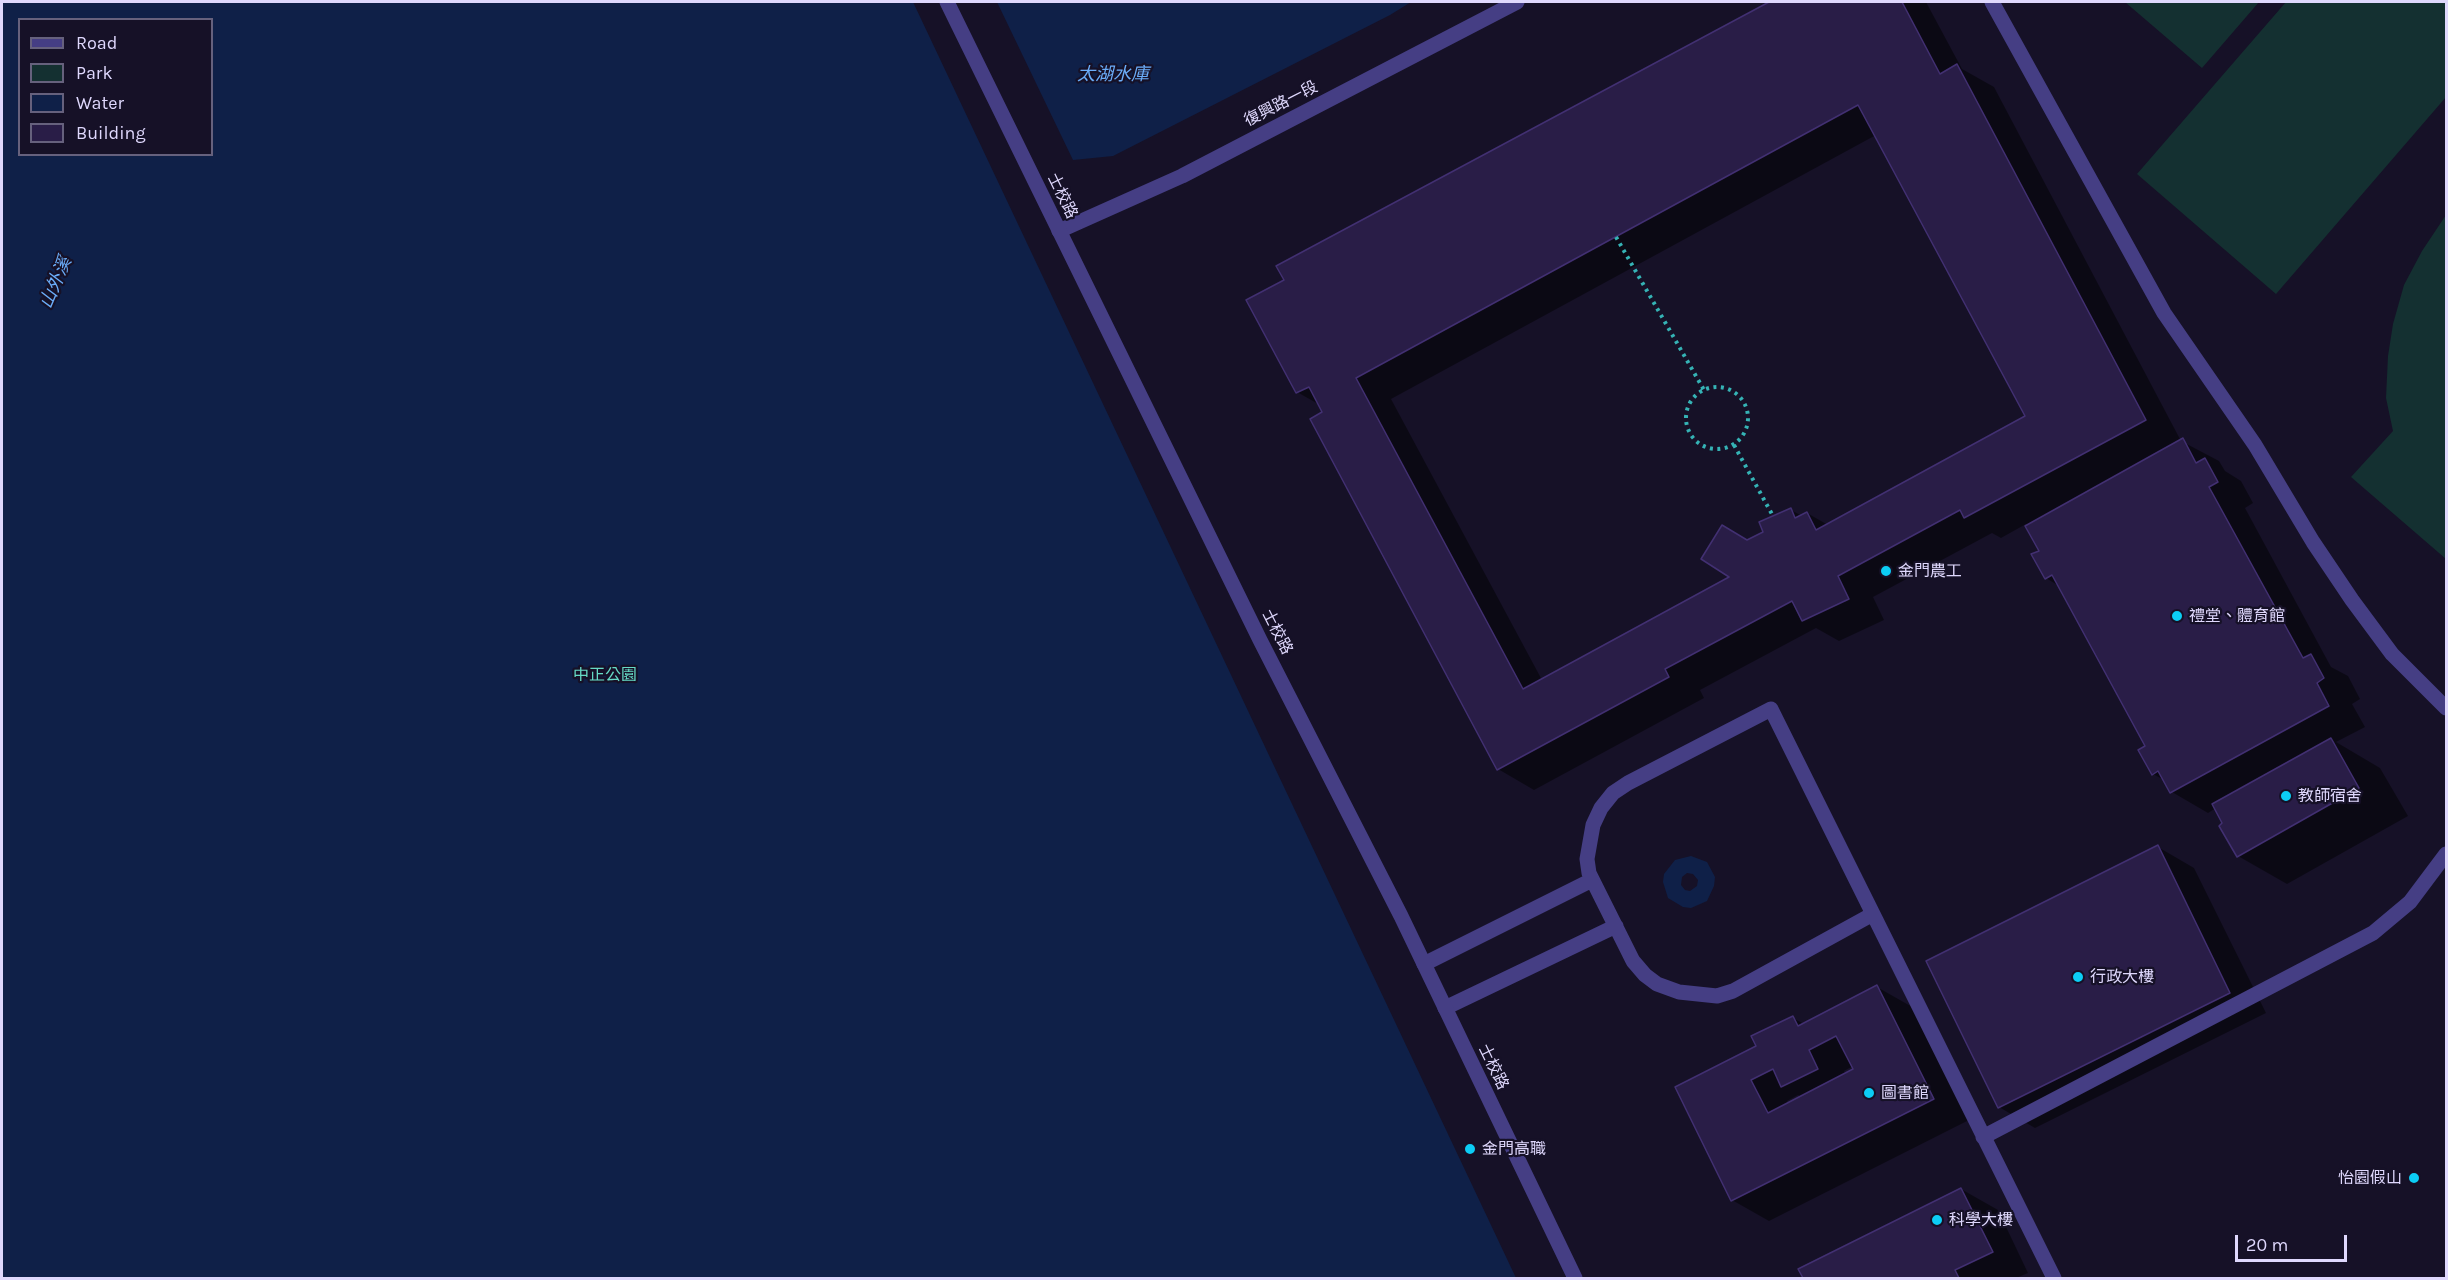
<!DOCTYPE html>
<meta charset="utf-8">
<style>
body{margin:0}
#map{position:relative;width:2448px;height:1280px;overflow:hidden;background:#161127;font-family:Karla,sans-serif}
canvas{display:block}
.frame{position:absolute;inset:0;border:3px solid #dfd8fd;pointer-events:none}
.legend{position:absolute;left:18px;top:18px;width:195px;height:138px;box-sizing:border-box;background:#161127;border:2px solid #66617d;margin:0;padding:8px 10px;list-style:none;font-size:18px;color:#dfd8fd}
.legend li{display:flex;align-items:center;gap:12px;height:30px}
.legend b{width:30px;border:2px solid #66617d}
.scale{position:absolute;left:2235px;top:1235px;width:112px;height:27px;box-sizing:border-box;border:3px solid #dfd8fd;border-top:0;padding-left:8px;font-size:18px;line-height:21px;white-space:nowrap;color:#dfd8fd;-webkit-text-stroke:4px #161127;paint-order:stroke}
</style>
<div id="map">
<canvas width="2448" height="1280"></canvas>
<div class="frame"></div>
<ul class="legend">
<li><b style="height:8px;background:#453e84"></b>Road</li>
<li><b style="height:16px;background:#143031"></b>Park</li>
<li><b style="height:16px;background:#0f2048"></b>Water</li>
<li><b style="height:16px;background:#291d47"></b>Building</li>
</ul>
<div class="scale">20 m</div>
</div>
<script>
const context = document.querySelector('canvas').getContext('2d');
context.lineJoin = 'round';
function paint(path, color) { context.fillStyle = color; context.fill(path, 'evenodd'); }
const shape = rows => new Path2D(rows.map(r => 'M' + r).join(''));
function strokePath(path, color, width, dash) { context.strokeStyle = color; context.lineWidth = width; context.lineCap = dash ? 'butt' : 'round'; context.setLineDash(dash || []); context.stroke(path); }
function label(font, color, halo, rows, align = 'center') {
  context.font = font + ' Karla,"Noto Sans TC",sans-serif'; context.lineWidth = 4.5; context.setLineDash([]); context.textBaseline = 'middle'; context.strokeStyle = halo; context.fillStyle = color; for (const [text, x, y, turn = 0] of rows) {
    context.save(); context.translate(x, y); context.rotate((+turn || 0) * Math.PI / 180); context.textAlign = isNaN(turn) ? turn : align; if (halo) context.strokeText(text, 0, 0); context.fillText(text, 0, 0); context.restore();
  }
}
paint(shape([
 [2125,2,2259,2,2202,68],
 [2286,2,2446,2,2446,97,2276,294,2137,174],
 [2446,215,2446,559,2351,477,2393,431,2386,398,2388,356,2393,324,2404,285,2422,251]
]), '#143031');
paint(shape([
 [2,2,913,2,1516,1278,2,1278],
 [20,20,212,20,212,154,20,154],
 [997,2,1411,2,1390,15,1113,156,1073,160],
 [1691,856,1707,862,1715,877,1714,886,1707,901,1691,908,1683,907,1668,898,1663,882,1664,874,1675,860],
 [1687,873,1693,874,1698,880,1697,886,1690,891,1685,890,1681,885,1682,877]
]), '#0f2048');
paint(shape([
 [1772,2,1926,2,1962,69,1994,87,2181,441,2219,461,2225,471,2241,481,2253,503,2245,508,2331,667,2348,676,2360,699,2352,704,2365,727,2336,742,2380,768,2408,816,2287,884,2238,856,2216,808,2208,813,2172,792,2166,781,2153,774,2147,747,2059,586,2046,578,2041,551,2026,524,2001,538,1992,533,1873,597,1884,620,1839,641,1816,628,1700,690,1704,698,1534,790,1498,769,1324,413,1320,405,1297,392,1286,281,1278,267],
 [1876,135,2027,416,1828,525,1807,513,1802,516,1791,510,1765,533,1747,541,1732,577,1542,680,1391,399],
 [2158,847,2194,868,2266,1013,2035,1128,1999,1107],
 [1877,987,1914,1008,1969,1120,1769,1221,1732,1200,1677,1088,1758,1047,1793,1018,1804,1024],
 [1853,1066,1855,1070,1846,1074,1844,1071],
 [1798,1095,1802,1097,1788,1104,1787,1101],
 [1961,1189,1998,1210,2028,1273,2016,1278,1804,1278,1800,1270]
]), '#0007');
const building = shape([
 [1769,2,1902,2,1940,74,1957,64,2146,420,1964,518,1960,510,1838,576,1849,599,1802,621,1792,601,1665,669,1669,677,1497,770,1310,419,1322,412,1309,387,1296,393,1246,300,1284,280,1276,266,1769,2],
 [1858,105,2025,416,1816,530,1807,512,1795,518,1791,508,1759,522,1763,532,1747,540,1722,525,1701,559,1729,577,1523,689,1356,378,1858,105],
 [2183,438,2196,463,2205,458,2218,482,2209,487,2303,658,2311,654,2324,678,2317,683,2329,706,2170,793,2158,771,2152,775,2138,750,2145,746,2052,575,2045,579,2031,554,2039,551,2025,526,2183,438],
 [2331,738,2359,788,2237,857,2219,826,2222,823,2212,804,2331,738],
 [2158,845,2230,993,1998,1108,1926,961,2158,845],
 [1877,985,1934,1099,1731,1201,1675,1087,1756,1046,1751,1036,1793,1016,1798,1026,1877,985],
 [1836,1036,1853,1069,1768,1113,1751,1080,1773,1069,1781,1087,1818,1069,1809,1050,1836,1036],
 [1961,1188,1993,1252,1955,1270,1959,1278,1803,1278,1798,1269,1961,1188]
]);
paint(building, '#291d47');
strokePath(building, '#423072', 1.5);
strokePath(shape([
 [1616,237,1704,390],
 '1686 418a31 31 0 1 1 62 0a31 31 0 1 1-62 0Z',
 [1734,445,1773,516]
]), '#35b3b5', 4, [3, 4.5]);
strokePath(shape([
 [1992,2,2164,313,2255,445,2313,542,2352,600,2392,654,2446,708],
 [1873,914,1733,991,1717,996,1679,992,1657,984,1645,975,1633,961,1589,873,1587,859,1593,825,1601,808,1613,793,1628,783,1771,709,1873,914,2054,1278],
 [1424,964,1592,880],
 [1445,1008,1616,926],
 [1983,1137,2373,933,2410,902,2446,854]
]), '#453e84', 15);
strokePath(shape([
 [1059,231,1182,176,1517,2]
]), '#453e84', 15);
strokePath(shape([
 [947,2,1260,640,1401,916,1575,1278]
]), '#453e84', 15);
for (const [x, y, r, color] of [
 [1886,571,6,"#0ccdf5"],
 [2177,616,6,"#0ccdf5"],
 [2286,796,6,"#0ccdf5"],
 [2078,977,6,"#0ccdf5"],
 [1869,1093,6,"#0ccdf5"],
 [1470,1149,6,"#0ccdf5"],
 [2414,1178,6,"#0ccdf5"],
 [1937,1220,6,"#0ccdf5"]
]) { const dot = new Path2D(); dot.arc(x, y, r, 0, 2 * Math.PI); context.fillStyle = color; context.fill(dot); strokePath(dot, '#161127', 2); }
label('16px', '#dfd8fd', '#161127', [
 ["復興路一段",1281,104,-27],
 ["士校路",1062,196,64],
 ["士校路",1277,632,63],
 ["士校路",1493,1067,64]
]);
label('16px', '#dfd8fd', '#161127', [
 ["金門農工",1898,571],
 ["禮堂、體育館",2189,616],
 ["教師宿舍",2298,796],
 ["行政大樓",2090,977],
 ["圖書館",1881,1093],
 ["金門高職",1482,1149],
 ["怡園假山",2402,1178,"right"],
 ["科學大樓",1949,1220]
], 'left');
label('16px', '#66dbc6', '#161127', [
 ["中正公園",605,675]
]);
label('italic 18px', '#6badf9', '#161127', [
 ["太湖水庫",1113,75],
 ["山外溪",56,283,-67]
]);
</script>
